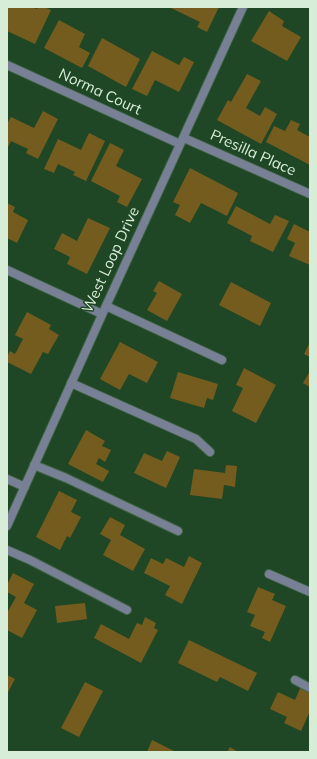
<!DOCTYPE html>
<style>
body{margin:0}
#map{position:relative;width:317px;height:759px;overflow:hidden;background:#1f4725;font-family:Mulish,sans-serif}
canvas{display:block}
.frame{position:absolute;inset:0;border:8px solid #d7edd8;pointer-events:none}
</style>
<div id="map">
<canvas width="317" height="759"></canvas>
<div class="frame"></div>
</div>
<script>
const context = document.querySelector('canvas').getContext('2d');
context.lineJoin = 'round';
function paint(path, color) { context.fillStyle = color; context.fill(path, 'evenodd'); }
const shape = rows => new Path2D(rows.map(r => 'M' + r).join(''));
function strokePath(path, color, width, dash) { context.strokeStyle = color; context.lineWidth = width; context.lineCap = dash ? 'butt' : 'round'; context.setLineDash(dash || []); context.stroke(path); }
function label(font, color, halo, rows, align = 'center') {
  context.font = font + ' Mulish,sans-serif'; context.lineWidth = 3; context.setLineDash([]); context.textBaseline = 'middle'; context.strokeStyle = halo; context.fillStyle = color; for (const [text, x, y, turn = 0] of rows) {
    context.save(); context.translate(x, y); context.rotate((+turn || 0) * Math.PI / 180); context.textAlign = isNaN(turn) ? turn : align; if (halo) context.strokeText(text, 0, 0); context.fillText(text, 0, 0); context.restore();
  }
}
paint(shape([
 [7,7,32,7,37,9,38,7,44,7,51,10,35,44,7,31],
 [171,7,219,7,207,32,197,27,200,22,171,8],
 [269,11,284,21,282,26,301,37,287,61,251,41],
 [59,20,85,34,79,47,90,53,82,68,44,48],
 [102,38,140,59,126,87,88,66],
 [152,51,179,65,184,57,194,62,179,92,155,80,147,96,132,89],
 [247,74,261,81,246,108,260,116,265,107,277,114,261,144,217,120,228,100,231,102],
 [43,111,58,119,38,159,26,153,28,149,11,141,7,149,7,124,11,117,34,128],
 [291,120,300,124,297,130,310,137,310,165,266,142,274,126,285,131],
 [89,133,105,141,86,181,73,175,75,172,58,164,54,173,44,169,58,139,81,150],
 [110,143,124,150,116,166,142,179,127,207,117,202,120,196,91,181],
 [190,168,238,193,227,216,201,203,190,223,175,215,180,205,173,202],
 [7,203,15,207,13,212,28,220,17,243,7,238],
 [236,206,270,224,275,215,289,221,273,252,250,241,252,236,227,223],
 [88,218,110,228,87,274,67,264,70,257,54,249,62,233,77,241],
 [294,224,310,232,310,265,289,256,295,243,287,239],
 [159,281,182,294,167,321,147,310,157,293,153,291],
 [231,282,271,303,260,326,219,305],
 [27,312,51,325,49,329,59,335,48,354,43,352,31,374,7,362,7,357,10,351,15,354,23,339,15,335],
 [120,342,158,362,147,383,129,374,120,390,100,379],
 [310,342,310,357,304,354],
 [244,368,276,385,256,423,232,411,243,388,236,385],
 [310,371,310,387,303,383],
 [178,372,218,384,213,400,207,398,204,408,170,398],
 [86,430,105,441,102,446,111,450,105,462,99,458,96,464,109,471,103,482,68,464],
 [167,451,180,457,166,488,134,473,144,453,162,461],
 [226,465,237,466,235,487,224,485,222,499,190,495,194,469,225,473],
 [59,491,77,500,71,512,81,517,70,538,67,536,60,550,36,537],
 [110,517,125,525,120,535,145,549,133,571,103,555,111,540,100,534],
 [189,556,202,563,182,604,165,595,170,586,144,573,151,558,163,564,166,558,184,567],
 [13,573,34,584,24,603,37,610,22,638,7,630,7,613,16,597,7,592,7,585],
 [258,587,275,594,272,600,286,606,270,642,262,638,265,632,250,626,255,615,247,612],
 [85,603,87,619,57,623,55,606],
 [145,617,156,623,154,628,158,630,141,663,94,638,101,624,129,639,137,623,142,625],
 [189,640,257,673,248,691,220,677,217,682,178,663],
 [7,675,15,679,7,694],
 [85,682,103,691,79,737,61,728],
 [302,684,310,688,310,711,301,731,284,723,287,717,270,709,278,692,295,700],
 [152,740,176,752,147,752],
 [230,747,238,752,227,752]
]), '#745c1f');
const service = shape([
 [106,306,222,360],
 [71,383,196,439,210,452],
 [34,465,66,478,178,531],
 [7,550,30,560,127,610],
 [269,574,310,592],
 [295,680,310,688]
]);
const minor = shape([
 [7,65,180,144],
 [184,138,310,194],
 [7,270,102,314],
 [7,479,25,487],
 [7,526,106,306,243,7]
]);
strokePath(service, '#406545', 10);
strokePath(minor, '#406545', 10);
strokePath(service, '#788095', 8);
strokePath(minor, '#788095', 8);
label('15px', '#d7edd8', '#1f4725', [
 ["Norma Court",100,92,25],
 ["Presilla Place",253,153,24],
 ["West Loop Drive",111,260,-65]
]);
</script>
